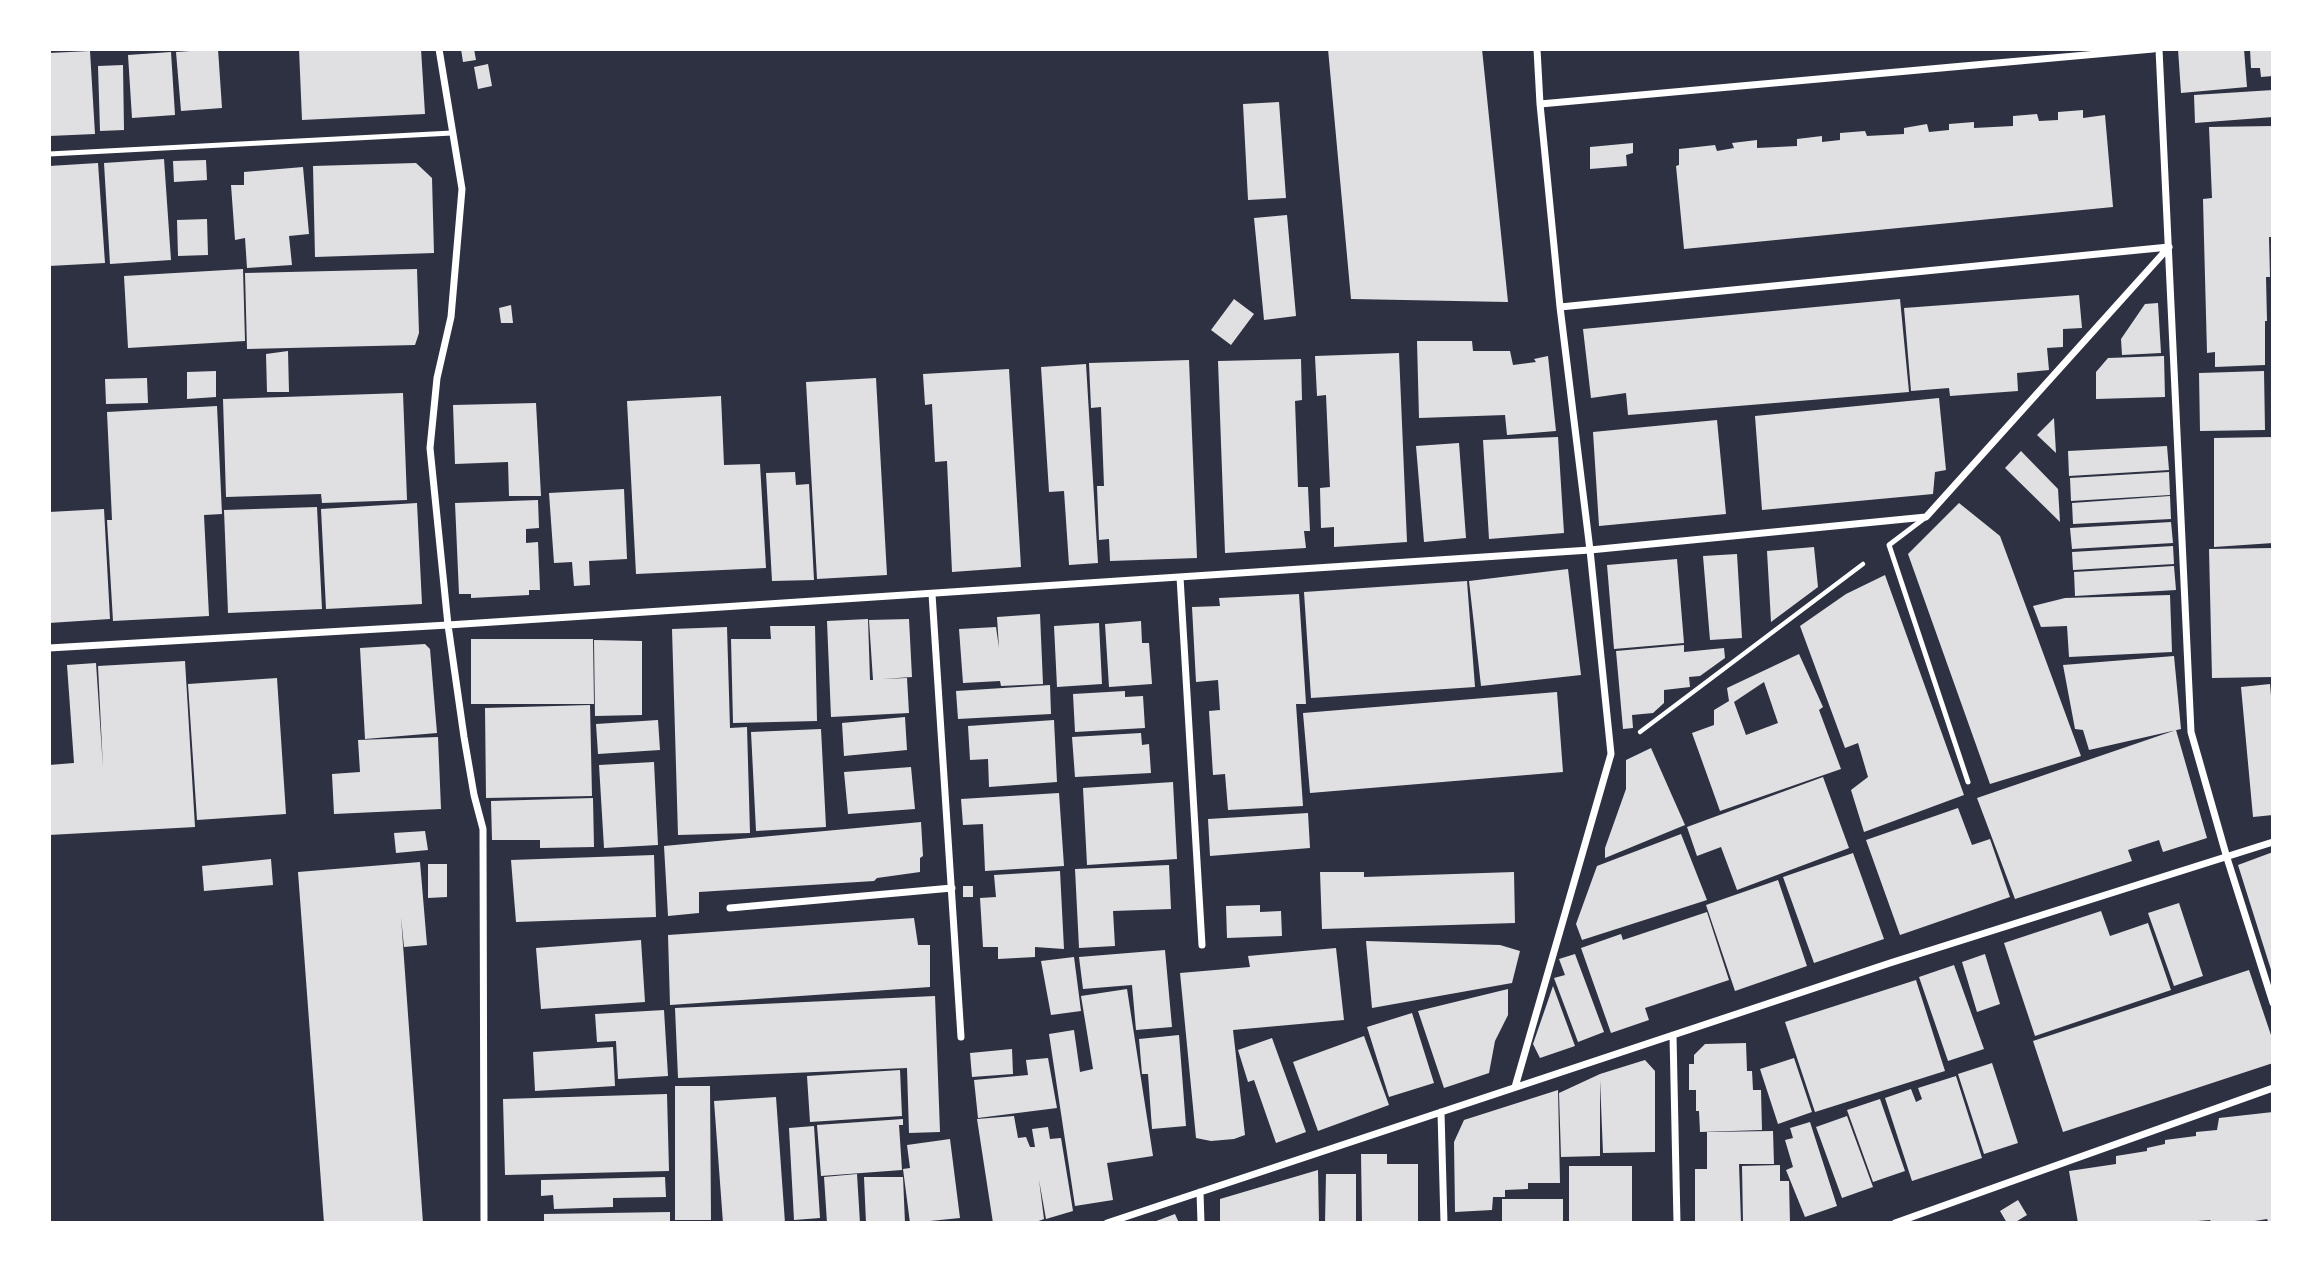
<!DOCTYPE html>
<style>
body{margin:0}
#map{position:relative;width:2322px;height:1272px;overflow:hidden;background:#2d3142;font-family:Karla,sans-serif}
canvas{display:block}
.frame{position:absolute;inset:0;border:51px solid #fff;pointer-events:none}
</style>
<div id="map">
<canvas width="2322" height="1272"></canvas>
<div class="frame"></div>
</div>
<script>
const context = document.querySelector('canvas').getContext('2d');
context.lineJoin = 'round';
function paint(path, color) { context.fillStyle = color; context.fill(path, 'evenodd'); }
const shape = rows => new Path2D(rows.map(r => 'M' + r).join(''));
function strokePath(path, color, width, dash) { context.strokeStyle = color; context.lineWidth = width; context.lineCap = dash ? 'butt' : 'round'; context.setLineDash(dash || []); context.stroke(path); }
paint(shape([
 [218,49,222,108,181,111,176,52],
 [299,49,421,49,425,114,302,120],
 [461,49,474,49,476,60,463,62],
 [1328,49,1482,49,1508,302,1351,299],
 [2178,49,2244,49,2247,87,2181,93],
 [2250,49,2273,49,2273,76,2261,77,2260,68,2251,68],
 [90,51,95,134,49,136,49,53],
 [171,52,175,115,132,118,128,55],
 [488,64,492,86,478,89,474,67],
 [123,65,124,130,100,131,98,66],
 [2273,90,2273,117,2195,123,2194,95],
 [1279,102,1286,198,1248,200,1243,104],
 [2083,110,2083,118,2105,115,2113,207,1684,249,1676,166,1679,165,1679,149,1715,145,1717,151,1734,148,1732,143,1757,140,1757,148,1797,146,1797,139,1822,136,1822,142,1840,140,1840,133,1865,131,1867,136,1904,134,1904,128,1927,124,1929,132,1949,130,1949,124,1974,122,1974,128,2013,126,2013,116,2037,114,2039,121,2058,120,2058,112],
 [2273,126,2273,196,2271,196,2272,237,2269,237,2270,277,2266,277,2267,321,2265,321,2265,365,2215,367,2215,352,2207,353,2204,239,2203,199,2212,198,2209,127],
 [1633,143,1633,153,1626,155,1627,166,1590,169,1590,147],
 [164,159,171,260,110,264,104,163],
 [206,160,207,180,174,182,173,161],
 [98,163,105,263,49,266,49,166],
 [416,163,432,178,434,253,315,257,313,166],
 [303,167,309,234,289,236,292,265,247,268,245,238,235,240,231,185,244,185,244,172],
 [1287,215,1296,316,1264,320,1254,218],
 [207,219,208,255,178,256,177,220],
 [243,269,245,341,128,348,124,276],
 [417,269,419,333,415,345,247,349,245,273],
 [2079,295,2082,328,2063,329,2063,347,2047,348,2049,370,2017,373,2018,391,1950,396,1949,388,1911,391,1904,308],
 [1234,299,1254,314,1231,345,1211,330],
 [1900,299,1909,392,1628,415,1626,393,1591,398,1583,329],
 [2158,303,2161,353,2122,355,2121,339,2145,304],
 [511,305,513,323,501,323,499,308],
 [1417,341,1472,341,1473,351,1510,351,1513,365,1536,362,1534,359,1548,356,1556,431,1507,435,1505,415,1419,418],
 [288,351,289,392,267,392,266,354],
 [1399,353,1407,542,1334,547,1334,527,1321,528,1320,488,1330,487,1326,395,1317,396,1315,356],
 [2164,356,2165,397,2096,399,2096,372,2108,358],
 [1301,359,1302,400,1295,401,1298,487,1308,487,1310,531,1304,531,1306,548,1225,553,1218,361],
 [1189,360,1197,558,1110,561,1109,539,1099,540,1097,486,1104,486,1101,407,1091,408,1089,363],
 [1086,364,1098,563,1069,565,1064,491,1049,492,1041,367],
 [1009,369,1021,567,952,572,947,461,935,462,932,404,925,405,923,374],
 [216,371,216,397,187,399,187,372],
 [2264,371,2265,430,2200,431,2199,373],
 [147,378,148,403,106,404,105,379],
 [876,378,887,575,817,579,806,382],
 [403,393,407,500,322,503,321,494,226,497,223,399],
 [721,396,724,465,760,464,766,568,636,574,627,401],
 [1939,398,1946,470,1935,472,1933,494,1762,510,1755,416],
 [536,403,541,496,509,496,508,462,455,464,453,405],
 [217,406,222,514,204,515,209,616,113,621,107,520,112,520,107,412],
 [2054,418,2056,453,2037,435],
 [1717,420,1726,514,1599,526,1593,432],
 [1558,437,1564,533,1489,539,1483,440],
 [2273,437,2273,543,2214,547,2214,438],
 [1459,443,1466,538,1424,542,1416,446],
 [2167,446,2169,470,2069,476,2068,451],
 [2021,451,2058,489,2060,522,2005,468],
 [795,472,796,485,809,484,814,580,772,581,766,473],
 [2169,472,2170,495,2071,501,2070,478],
 [624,489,627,559,589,561,590,585,574,586,572,562,554,563,549,493],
 [2170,496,2171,519,2073,524,2072,503],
 [538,500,539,528,526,529,526,543,538,542,540,590,529,590,529,595,471,598,471,594,459,594,455,503],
 [417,503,422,604,326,609,321,509],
 [1959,503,2000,536,2081,756,1990,784,1908,554],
 [317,507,322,609,228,613,224,510],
 [104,509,110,619,49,623,49,512],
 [2171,522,2173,543,2072,549,2070,528],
 [2173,546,2174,564,2073,570,2072,552],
 [1814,547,1818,587,1771,622,1767,551],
 [2273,548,2273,677,2212,678,2209,549],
 [1737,554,1742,638,1710,640,1703,556],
 [1677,559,1684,643,1614,649,1607,565],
 [2174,566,2176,590,2075,596,2074,572],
 [1568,569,1581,675,1481,686,1469,581],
 [1885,575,1964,795,1864,832,1851,790,1868,777,1858,743,1845,748,1800,626,1846,594],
 [1467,581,1475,687,1311,698,1304,592],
 [1299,594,1306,704,1296,704,1303,806,1228,810,1225,774,1213,775,1209,711,1220,710,1218,680,1196,682,1192,607,1220,606,1219,598],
 [2170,595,2172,652,2069,657,2067,626,2041,627,2033,606,2065,598],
 [1040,614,1043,684,1001,686,1000,681,963,683,959,629,996,627,999,648,997,617],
 [868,619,870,680,873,680,869,620,909,619,912,677,882,679,907,678,909,713,831,717,827,621],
 [1141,621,1142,643,1149,643,1152,684,1109,687,1105,624],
 [1099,623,1102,684,1057,687,1054,626],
 [770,626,815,626,817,721,733,723,731,639,771,639],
 [727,627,730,728,747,727,750,833,678,835,672,629],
 [471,639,593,639,594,704,471,704],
 [594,640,642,641,642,715,595,716],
 [425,644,430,649,437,733,365,739,360,648],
 [1684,645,1684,652,1724,648,1725,658,1700,676,1689,677,1690,687,1664,690,1664,703,1653,713,1632,715,1633,728,1623,729,1616,651],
 [1799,654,1823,707,1819,710,1841,769,1720,811,1692,733,1714,725,1714,710,1729,701,1727,688],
 [1764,682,1778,723,1746,735,1734,702],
 [2174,656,2181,729,2089,750,2083,730,2075,729,2063,665],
 [185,661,195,827,49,835,49,765,74,763,67,665,96,663,103,768,98,666],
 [277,678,286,814,197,820,188,684],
 [2270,684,2273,720,2273,815,2253,817,2241,687],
 [1050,685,1051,714,958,719,956,691],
 [1125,691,1125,697,1143,696,1145,728,1075,732,1073,694],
 [1557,692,1563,772,1310,793,1303,713],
 [590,705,592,796,486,798,485,708],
 [905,717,907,750,844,756,842,723],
 [658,720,660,750,598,754,596,724],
 [1054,720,1057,782,989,787,988,759,970,760,968,726],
 [821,729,826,827,756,831,751,732],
 [2176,730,2207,838,2163,852,2159,840,2128,850,2132,861,2015,899,1977,798],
 [1141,733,1142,745,1149,744,1151,773,1075,777,1072,737],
 [438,737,441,809,334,814,332,774,360,772,358,740],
 [1651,748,1685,825,1605,858,1605,848,1626,789,1626,760],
 [654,762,658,845,604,848,599,765],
 [911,767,915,809,848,814,844,772],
 [1823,777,1849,848,1737,890,1721,847,1697,856,1687,827],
 [1173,782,1177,859,1087,865,1083,788],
 [1059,793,1064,866,985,871,983,824,963,825,961,799],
 [593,798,594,847,540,848,540,840,492,840,491,801],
 [1958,808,1972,845,1990,839,2010,897,1900,935,1866,840],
 [1308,813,1310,848,1210,856,1208,819],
 [921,822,923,856,920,858,920,872,877,878,874,881,699,892,699,913,668,916,664,846],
 [425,831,428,850,396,853,394,833],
 [1681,834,1707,900,1582,940,1576,924,1597,866],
 [2273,852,2273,973,2272,973,2238,865],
 [1853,853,1884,939,1814,963,1783,877],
 [654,855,656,917,516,922,511,860],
 [271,859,273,885,204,891,202,866],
 [420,862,427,945,404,947,401,917,423,1223,324,1223,298,872],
 [428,864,447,864,447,897,428,898],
 [1169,865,1171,909,1113,911,1115,946,1079,948,1075,869],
 [1060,871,1064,949,1035,947,1035,957,998,959,998,947,983,947,980,898,996,897,994,875],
 [1320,872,1364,872,1364,877,1514,872,1515,923,1322,929],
 [1778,880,1807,966,1735,991,1706,905],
 [963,886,973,886,973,897,963,897],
 [2179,903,2203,976,2174,986,2148,913],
 [1260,905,1260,912,1281,911,1282,936,1227,938,1226,906],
 [2101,911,2110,936,2148,923,2171,990,2035,1036,2004,943],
 [1707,912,1729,980,1645,1008,1649,1020,1611,1033,1581,948,1621,934,1623,940],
 [914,918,918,945,930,945,930,987,670,1005,668,935],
 [641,940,645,1002,541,1009,536,948],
 [1366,941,1500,945,1520,951,1512,983,1372,1008],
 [1336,948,1344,1020,1233,1030,1245,1135,1234,1139,1211,1141,1196,1138,1180,973,1250,967,1248,956],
 [1165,950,1172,1027,1136,1030,1132,985,1083,989,1079,957],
 [1575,954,1604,1032,1578,1042,1554,978,1565,975,1559,959],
 [1985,954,2000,1004,1977,1012,1962,962],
 [1074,957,1081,1011,1051,1015,1041,961],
 [1954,965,1984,1049,1948,1061,1919,977],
 [2249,970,2273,1041,2273,1063,2063,1132,2033,1041],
 [1916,980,1945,1071,1815,1112,1785,1022],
 [1553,986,1575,1046,1540,1058,1533,1044],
 [1127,989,1153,1156,1107,1163,1113,1200,1075,1206,1049,1034,1074,1030,1080,1072,1093,1069,1081,996],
 [1508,989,1508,1015,1495,1041,1489,1073,1444,1088,1418,1011],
 [935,996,940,1132,909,1133,907,1068,678,1078,675,1008],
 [664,1010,668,1076,618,1079,616,1041,597,1042,595,1014],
 [1412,1013,1434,1083,1389,1097,1367,1027],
 [1179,1035,1186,1126,1152,1129,1148,1074,1142,1074,1139,1039],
 [1364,1036,1389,1105,1318,1131,1293,1062],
 [1272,1038,1306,1132,1276,1143,1254,1080,1248,1082,1238,1050],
 [1746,1043,1747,1071,1752,1071,1753,1090,1761,1090,1762,1130,1700,1132,1699,1111,1696,1111,1696,1090,1689,1090,1689,1064,1694,1064,1694,1055,1705,1044],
 [613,1047,615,1086,535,1091,533,1052],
 [1012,1049,1013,1074,972,1077,970,1053],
 [1048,1058,1057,1108,978,1118,974,1080,1028,1075,1026,1060],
 [1794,1058,1812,1112,1778,1124,1760,1069],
 [1645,1060,1655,1071,1655,1152,1603,1153,1600,1080,1600,1156,1561,1157,1559,1093,1600,1074],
 [1992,1063,2018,1143,1984,1154,1958,1074],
 [900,1070,902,1116,810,1122,807,1076],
 [1956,1076,1982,1158,1912,1181,1885,1098,1911,1089,1916,1102,1922,1099,1918,1088],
 [675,1086,710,1086,711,1220,675,1220],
 [1558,1090,1560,1183,1528,1183,1528,1189,1505,1190,1505,1197,1493,1197,1492,1210,1455,1212,1454,1142,1464,1120],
 [667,1094,669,1171,505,1175,503,1099],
 [776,1097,785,1223,723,1223,714,1101],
 [1880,1099,1905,1171,1873,1182,1847,1110],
 [2273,1112,2273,1223,2269,1223,2267,1219,2242,1223,2212,1223,2210,1220,2173,1223,2078,1223,2069,1171,2116,1164,2116,1156,2147,1151,2147,1148,2165,1144,2165,1140,2196,1136,2196,1132,2217,1130,2219,1118],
 [1014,1116,1018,1138,1026,1137,1030,1147,1035,1147,1032,1129,1048,1127,1050,1139,1061,1138,1073,1211,1046,1219,1039,1180,1044,1219,1033,1223,993,1223,977,1119],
 [1847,1116,1873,1187,1842,1198,1816,1127],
 [903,1119,903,1125,899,1125,902,1170,821,1176,817,1125],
 [1810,1122,1837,1206,1805,1217,1786,1170,1793,1167,1785,1140,1793,1138,1790,1128],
 [814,1126,820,1218,794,1220,789,1128],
 [1773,1131,1774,1164,1739,1164,1741,1223,1695,1223,1695,1169,1707,1169,1707,1132],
 [950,1139,960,1218,910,1223,903,1169,910,1168,907,1145],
 [1361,1154,1387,1154,1387,1164,1418,1164,1418,1223,1362,1223],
 [1780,1165,1780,1181,1789,1181,1790,1223,1743,1223,1742,1166],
 [1569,1166,1632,1166,1632,1221,1569,1221],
 [1318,1170,1319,1223,1220,1223,1220,1199],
 [857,1174,860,1223,827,1223,824,1177],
 [1326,1174,1356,1174,1356,1223,1325,1223],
 [665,1177,666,1197,613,1198,613,1207,554,1209,553,1195,541,1196,541,1180],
 [864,1177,903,1177,905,1223,866,1223],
 [1502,1199,1563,1199,1563,1223,1502,1223],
 [2018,1200,2027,1215,2014,1223,2007,1223,2000,1211],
 [670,1212,670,1223,544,1223,544,1214],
 [1175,1214,1179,1223,1151,1223]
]), '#e0e0e3');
strokePath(shape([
 [1640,732,1863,564]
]), '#fff', 4.5);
strokePath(shape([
 [49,154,452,133],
 [1926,517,1889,545,1968,782]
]), '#fff', 5);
strokePath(shape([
 [439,49,462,189,451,317,437,378,430,448,448,625,464,737,474,795,483,829,484,1223],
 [2159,49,2191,732,2227,858,2273,1003],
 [1540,104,2153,49],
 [1560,307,2169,247],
 [1180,577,1202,945],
 [932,594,961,1037],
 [49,648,448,625,1590,550,1926,517,2169,247],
 [730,908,952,888],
 [1673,1035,1677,1223],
 [1515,1087,1611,754,1590,550,1560,307,1540,104,1537,49],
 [1441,1112,1444,1223],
 [1200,1192,1201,1223],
 [1107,1223,1890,963,2273,842],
 [1895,1223,2273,1088]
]), '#fff', 7);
</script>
